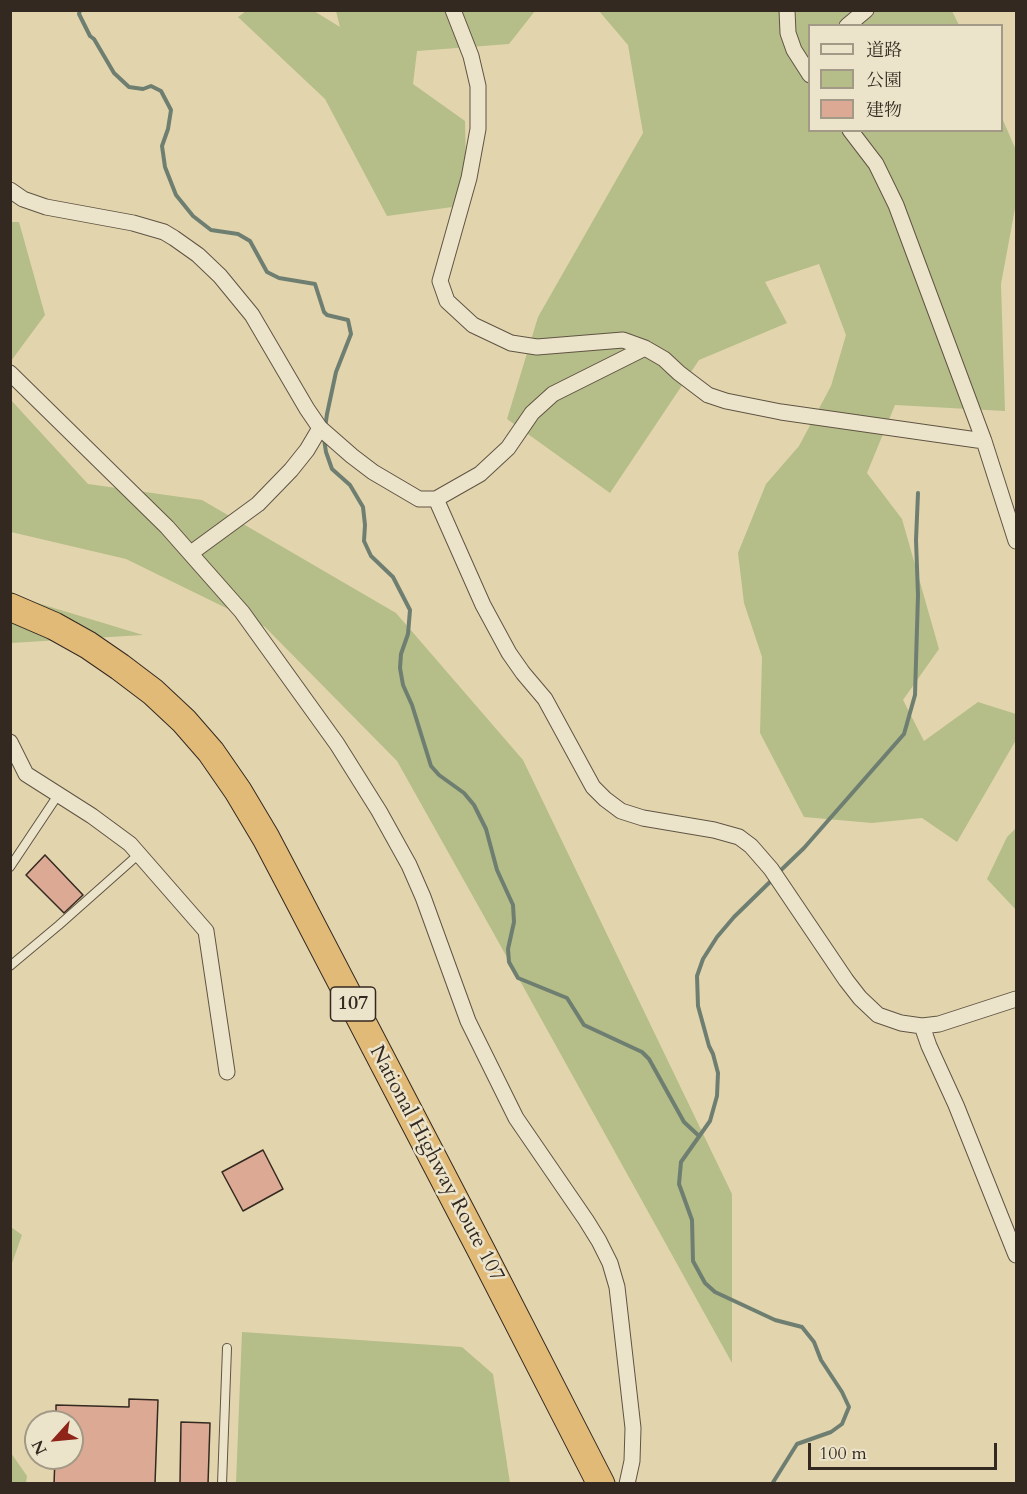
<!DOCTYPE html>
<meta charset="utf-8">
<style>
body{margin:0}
#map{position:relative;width:1027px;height:1494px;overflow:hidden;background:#e2d5ae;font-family:Cardo,"Noto Serif JP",serif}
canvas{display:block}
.frame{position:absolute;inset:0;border:12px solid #342920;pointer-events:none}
.legend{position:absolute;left:808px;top:24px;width:195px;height:108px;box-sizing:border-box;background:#ece4ca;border:2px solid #a29986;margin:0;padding:8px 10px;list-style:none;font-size:18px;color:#342920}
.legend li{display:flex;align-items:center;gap:12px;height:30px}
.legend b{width:30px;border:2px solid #a29986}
.north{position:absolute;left:24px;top:1410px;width:60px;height:60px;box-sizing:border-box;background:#ece4ca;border:2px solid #a29986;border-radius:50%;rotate:243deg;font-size:16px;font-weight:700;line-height:24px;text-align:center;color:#342920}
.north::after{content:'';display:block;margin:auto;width:21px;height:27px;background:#8f2418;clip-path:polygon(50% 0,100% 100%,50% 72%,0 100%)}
.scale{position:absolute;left:808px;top:1443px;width:189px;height:27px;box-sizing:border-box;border:3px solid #342920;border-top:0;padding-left:8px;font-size:18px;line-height:21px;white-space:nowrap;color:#342920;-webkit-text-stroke:4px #ece4ca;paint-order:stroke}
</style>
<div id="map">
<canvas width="1027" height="1494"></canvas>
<div class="frame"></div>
<ul class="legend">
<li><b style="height:8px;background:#ece4ca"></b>道路</li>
<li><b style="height:16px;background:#b5bd89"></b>公園</li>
<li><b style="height:16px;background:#dcaa94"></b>建物</li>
</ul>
<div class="north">N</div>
<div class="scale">100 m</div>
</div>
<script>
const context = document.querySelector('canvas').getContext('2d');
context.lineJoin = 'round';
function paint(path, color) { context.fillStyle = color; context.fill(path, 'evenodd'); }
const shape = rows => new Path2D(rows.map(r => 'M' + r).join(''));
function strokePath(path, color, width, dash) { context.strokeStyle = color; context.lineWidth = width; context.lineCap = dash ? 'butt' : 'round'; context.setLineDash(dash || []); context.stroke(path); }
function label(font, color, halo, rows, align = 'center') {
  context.font = font + ' Cardo,serif'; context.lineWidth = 5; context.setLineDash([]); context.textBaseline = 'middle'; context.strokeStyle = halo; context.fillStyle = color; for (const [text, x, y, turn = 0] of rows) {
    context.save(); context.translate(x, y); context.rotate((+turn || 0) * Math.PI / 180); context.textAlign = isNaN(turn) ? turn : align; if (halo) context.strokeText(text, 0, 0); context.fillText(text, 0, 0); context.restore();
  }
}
paint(shape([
 [246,11,314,11,340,27,336,11,535,11,509,44,417,51,413,84,465,121,467,205,387,216,325,99,238,17],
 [599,11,952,11,959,25,810,26,810,130,1002,130,1002,118,1016,150,1016,203,1001,284,1005,411,895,405,867,473,902,519,939,649,903,700,924,741,978,702,1016,714,1016,740,957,842,922,818,872,823,804,817,760,733,762,657,744,603,738,553,766,484,799,446,831,386,846,335,819,264,765,282,787,323,699,360,610,493,507,419,538,317,643,133,628,45],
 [11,222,19,222,45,315,11,361],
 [11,400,88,484,202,500,396,613,523,760,732,1194,732,1363,494,934,397,761,265,627,126,559,11,532],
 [11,595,143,635,11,643],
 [1016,828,1016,910,987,879,1007,837],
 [11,1227,22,1235,11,1266],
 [242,1332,462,1347,493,1374,510,1483,236,1483],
 [11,1453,27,1476,26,1483,11,1483]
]), '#b5bd89');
strokePath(shape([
 [80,10,79,14,90,36,94,39,114,73,129,87,143,89,151,86,161,91,171,110,168,129,162,146,165,167,176,195,193,216,211,230,238,234,250,241,267,272,279,278,315,284,324,312,327,315,348,320,351,334,336,372,327,414,325,428],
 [324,439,326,452,332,469,350,485,363,507,365,525,364,541,371,556,393,577,410,610,408,634,401,654,400,668,403,685,412,705,431,766,439,775,464,793,474,805,486,829,497,870,513,905,514,922,508,949,509,962,518,978,567,998,584,1025,642,1052,649,1059,684,1122,699,1136],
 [779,872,804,848,904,734,915,695,918,595,916,540,918,493],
 [772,1484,797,1444,831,1432,842,1424,849,1407,842,1392,821,1360,814,1342,802,1327,775,1320,715,1292,705,1283,693,1261,692,1220,679,1184,681,1162,710,1121,717,1096,718,1073,713,1054,709,1046,698,1006,697,976,703,959,717,937,734,917,774,878]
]), '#6e7f72', 4);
const building = shape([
 [45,855,83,895,64,913,26,875,45,855],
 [263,1150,283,1189,243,1211,222,1172,263,1150],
 [129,1399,158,1400,155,1484,54,1484,55,1458,72,1458,72,1422,56,1422,56,1405,129,1407,129,1399],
 [181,1422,210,1423,208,1484,180,1484,181,1422]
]);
paint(building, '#dcaa94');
strokePath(building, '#342920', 1.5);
const lane = shape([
 [10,867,58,795],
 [10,966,59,925,139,854],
 [222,1484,227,1348]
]);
const street = shape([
 [453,10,471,56,478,86,478,129,469,178,440,281,447,301,473,325,511,343,537,347,623,340,645,348,664,359,679,373,708,395,726,401,781,412,984,441],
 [787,10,788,33,794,50,810,75],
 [847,26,866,10],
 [850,130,876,164,896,205,984,441,1016,541],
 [10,190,23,199,46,207,133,223,164,232,174,238,198,255,220,276,252,315,307,409,320,428,352,456,373,472,419,499,436,499,480,474,508,448,532,413,553,394,645,348],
 [10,373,167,527,242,612,337,744,379,811,409,865,423,897,468,1021,516,1118,586,1220,599,1241,610,1263,617,1287,633,1428,632,1461,627,1484],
 [436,499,483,605,509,653,523,673,545,699,593,787,605,799,621,811,643,818,714,830,739,837,751,846,771,869,846,980,860,998,878,1015,901,1023,922,1026,939,1024,1016,999],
 [191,553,258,504,291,470,307,450,320,428],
 [10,742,26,774,92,816,130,844,206,931,227,1072],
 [922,1026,929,1046,956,1105,1016,1255]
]);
const highway = shape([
 [10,607,54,626,88,645,120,667,153,692,184,721,211,752,238,791,266,838,296,895,481,1250,601,1484]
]);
strokePath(lane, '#605444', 10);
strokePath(street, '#605444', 17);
strokePath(highway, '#342920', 29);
strokePath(lane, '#ece4ca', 8);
strokePath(street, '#ece4ca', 15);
strokePath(highway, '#e1ba77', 27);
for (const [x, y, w] of [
 [353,1004,45]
]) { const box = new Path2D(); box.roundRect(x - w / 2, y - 17, w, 34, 4.5); context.fillStyle = '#ece4ca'; context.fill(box); strokePath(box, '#342920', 1.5); }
label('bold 20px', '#342920', null, [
 ["107",353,1004]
]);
label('21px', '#342920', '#ece4ca', [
 ["National Highway Route 107",436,1164,62]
]);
</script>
